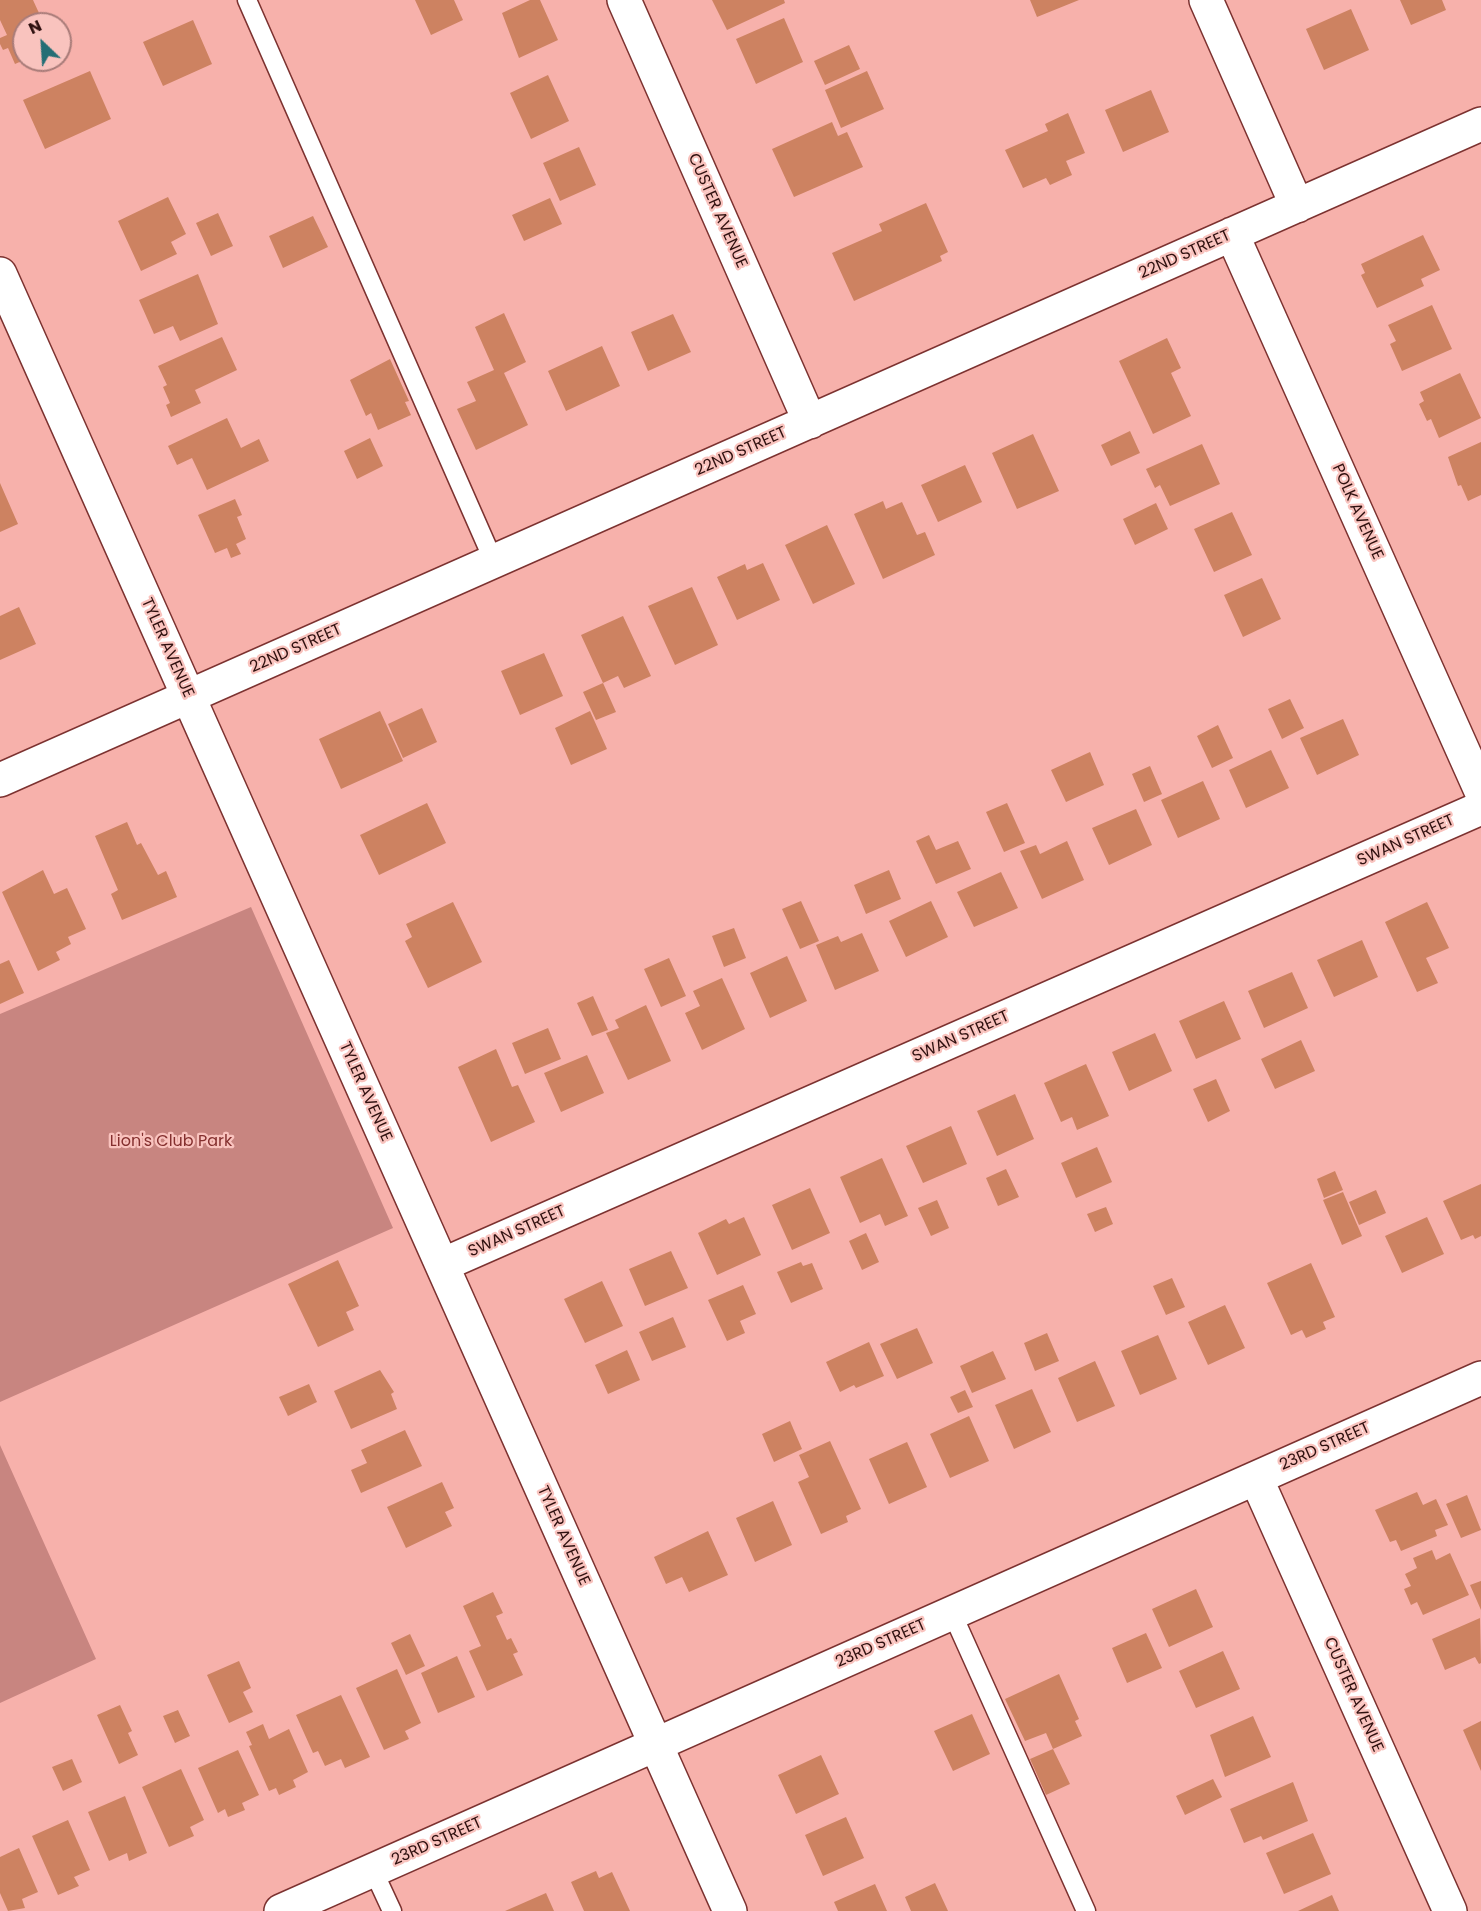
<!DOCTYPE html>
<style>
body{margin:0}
#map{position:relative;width:1481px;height:1911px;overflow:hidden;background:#f7b1ab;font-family:Poppins,sans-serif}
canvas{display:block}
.north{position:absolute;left:12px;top:12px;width:60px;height:60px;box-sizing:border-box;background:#f9c3be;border:2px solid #a87b78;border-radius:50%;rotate:335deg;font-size:16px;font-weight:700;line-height:24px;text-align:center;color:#2f100f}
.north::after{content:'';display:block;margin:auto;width:21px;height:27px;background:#246e75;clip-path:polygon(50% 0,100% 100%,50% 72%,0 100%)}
</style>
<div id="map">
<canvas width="1481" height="1911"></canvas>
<div class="north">N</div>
</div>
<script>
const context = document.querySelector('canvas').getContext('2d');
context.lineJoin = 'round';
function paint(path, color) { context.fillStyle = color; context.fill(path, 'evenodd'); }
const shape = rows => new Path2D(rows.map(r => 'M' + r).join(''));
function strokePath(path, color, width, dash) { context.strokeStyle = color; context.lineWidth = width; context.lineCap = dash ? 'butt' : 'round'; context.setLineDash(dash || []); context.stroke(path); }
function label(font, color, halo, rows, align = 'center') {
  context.font = font + ' Poppins,sans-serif'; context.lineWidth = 4.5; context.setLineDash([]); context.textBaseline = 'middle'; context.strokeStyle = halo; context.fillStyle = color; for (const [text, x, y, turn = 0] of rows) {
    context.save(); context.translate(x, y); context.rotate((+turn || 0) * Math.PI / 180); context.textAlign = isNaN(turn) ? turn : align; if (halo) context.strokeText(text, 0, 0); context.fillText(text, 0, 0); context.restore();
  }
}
paint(shape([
 [251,907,393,1228,0,1402,0,1014],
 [0,1445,96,1659,0,1703]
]), '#c88580');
paint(shape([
 [0,0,33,0,44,24,24,24,24,60,15,64,8,48,3,50,0,44,0,38,7,35,0,20],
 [415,0,454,0,463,20,431,35],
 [530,0,540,0,558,40,519,58,502,13],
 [712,0,784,0,785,3,727,30],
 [1030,0,1079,0,1037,17],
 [1400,0,1442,0,1446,10,1411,25],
 [1351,9,1369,50,1324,70,1306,29],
 [784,18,803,62,756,84,736,39],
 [193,20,212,64,163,86,143,42],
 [849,45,860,69,825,85,814,61],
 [90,71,111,119,45,149,23,100],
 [867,71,884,109,841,128,825,90],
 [548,75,569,121,531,139,510,93],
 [1151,90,1169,132,1123,152,1105,110],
 [1068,113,1085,153,1066,161,1072,175,1050,185,1046,178,1023,188,1005,150,1048,131,1045,124],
 [832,122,838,136,847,132,863,167,794,197,772,149],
 [579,147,596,185,560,201,543,163],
 [168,197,186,234,171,242,177,254,141,271,118,221],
 [550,198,562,224,524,241,512,215],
 [926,203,948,252,940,256,942,261,854,301,832,253,882,231,879,224],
 [218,213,233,246,211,256,196,223],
 [313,216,328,247,283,268,269,236],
 [1423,235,1440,270,1421,279,1424,286,1377,308,1361,275,1365,273,1361,264],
 [198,274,218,324,180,341,173,326,154,334,139,300],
 [1432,305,1452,349,1402,371,1390,344,1396,341,1388,325],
 [504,313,526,362,504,373,528,425,476,450,457,409,476,401,467,382,494,370,475,327],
 [673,314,691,352,648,371,631,332],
 [222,337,237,370,195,390,201,403,171,417,166,405,170,403,163,387,167,385,158,366],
 [1167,338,1181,368,1171,373,1191,416,1153,434,1119,361],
 [602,346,620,386,566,411,548,371],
 [390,359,409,401,405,402,411,415,378,430,371,413,366,416,350,380],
 [1460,373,1481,418,1439,438,1431,419,1427,421,1419,404,1424,401,1420,392],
 [227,418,241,448,259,439,269,461,207,490,192,458,177,465,168,446],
 [1130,431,1140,453,1111,466,1101,445],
 [1033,434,1059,491,1017,509,992,453],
 [370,438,383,466,357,479,344,451],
 [1481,442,1481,495,1468,501,1461,485,1458,486,1448,457],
 [1202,444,1220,484,1170,506,1160,485,1155,488,1146,469],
 [965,465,982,502,938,522,921,485],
 [0,483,18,524,0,532],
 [235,499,242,515,237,517,246,539,236,544,241,554,231,558,227,548,215,553,198,515],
 [883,501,886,509,902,502,917,535,925,532,935,555,883,579,854,514],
 [1156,503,1168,529,1135,545,1123,519],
 [1232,512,1252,555,1214,572,1194,529],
 [827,525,855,584,813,604,785,545],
 [763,563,780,600,737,620,717,577,745,564,747,570],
 [1262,578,1281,619,1243,637,1224,595],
 [692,587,718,645,675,665,648,606],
 [19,607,36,644,0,660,0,616],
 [623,616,651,676,624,688,618,676,603,683,581,635],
 [544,653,563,696,520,715,501,671],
 [603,683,616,712,596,720,583,692],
 [1290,699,1304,728,1282,739,1268,709],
 [422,708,437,742,403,758,388,724],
 [380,711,403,761,341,789,319,739],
 [590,711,607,749,571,765,555,728],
 [1343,719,1359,755,1317,775,1300,738],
 [1218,725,1233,758,1212,768,1197,736],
 [1271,750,1289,788,1246,808,1229,770],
 [1090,752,1104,785,1066,802,1051,770],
 [1150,766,1162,794,1144,802,1132,774],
 [1203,781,1220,819,1178,838,1161,800],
 [427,803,446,843,379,875,360,835],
 [1007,803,1025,843,1004,852,986,812],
 [1136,809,1152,845,1109,865,1092,828],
 [127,822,137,845,141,843,158,875,166,871,177,897,122,920,111,894,118,890,95,836],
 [929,835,936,850,958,841,971,869,936,884,916,841],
 [1067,841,1084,880,1042,899,1020,851,1036,845,1040,854],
 [43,870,54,894,67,888,86,929,68,937,71,944,56,952,60,960,38,971,2,892],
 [889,870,901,899,866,914,854,885],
 [1001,872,1018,908,974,927,957,892],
 [801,901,819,941,800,949,782,909],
 [931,901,948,937,906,957,889,921],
 [453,902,482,962,428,988,405,941,412,937,406,924],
 [1427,902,1449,948,1426,958,1438,983,1417,992,1385,922],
 [734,928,746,958,724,967,712,936],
 [862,933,879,971,835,990,816,945,838,936,841,942],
 [1362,940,1378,977,1334,997,1317,960],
 [787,956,807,1001,770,1018,750,973],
 [669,958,686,996,661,1007,644,969],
 [9,960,24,993,0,1004,0,964],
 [1292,972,1308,1008,1264,1028,1248,991],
 [722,978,745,1029,702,1050,685,1013,700,1006,693,991],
 [593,996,608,1030,592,1036,577,1003],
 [1224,1001,1241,1039,1196,1059,1179,1021],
 [646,1005,671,1061,628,1080,606,1033,619,1028,615,1020],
 [548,1028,561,1059,525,1074,512,1043],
 [1155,1033,1172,1071,1129,1091,1112,1052],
 [1301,1040,1315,1071,1275,1089,1261,1059],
 [496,1049,512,1087,518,1085,535,1122,491,1142,458,1067],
 [587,1055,604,1093,561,1112,544,1073],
 [1086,1064,1109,1116,1077,1130,1072,1117,1061,1122,1044,1083],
 [1216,1079,1230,1111,1208,1122,1193,1089],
 [1015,1094,1034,1139,997,1156,977,1111],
 [951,1126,967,1164,923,1183,906,1146],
 [1097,1147,1112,1182,1076,1198,1061,1163],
 [882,1158,908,1216,885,1226,880,1214,860,1223,840,1177],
 [1006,1169,1019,1197,998,1206,986,1178],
 [1335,1171,1343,1190,1324,1198,1317,1179],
 [1481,1184,1481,1236,1475,1239,1473,1235,1461,1240,1443,1201],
 [810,1188,830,1233,792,1250,772,1205],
 [1376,1190,1386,1213,1359,1225,1349,1202],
 [1343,1192,1362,1236,1342,1245,1323,1200],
 [937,1200,949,1228,931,1236,918,1208],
 [1106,1207,1113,1224,1095,1232,1087,1214],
 [744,1217,761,1255,717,1275,698,1233,726,1219,729,1224],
 [1427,1217,1444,1254,1402,1273,1385,1236],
 [866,1233,879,1262,862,1270,849,1241],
 [671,1251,688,1288,645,1306,629,1269],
 [338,1260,359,1306,346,1312,354,1330,318,1347,288,1284],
 [801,1262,803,1266,812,1263,823,1289,791,1303,777,1272],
 [1311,1263,1335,1317,1323,1322,1326,1329,1306,1338,1302,1330,1291,1335,1267,1283],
 [1172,1278,1185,1307,1166,1315,1153,1286],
 [602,1281,623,1326,585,1343,564,1299],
 [743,1285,756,1314,740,1321,745,1333,727,1341,708,1300],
 [1225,1305,1245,1348,1208,1365,1188,1322],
 [673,1317,686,1347,652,1361,639,1332],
 [917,1328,933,1363,897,1379,880,1344],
 [1047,1333,1059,1361,1035,1371,1024,1343],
 [1158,1335,1177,1379,1140,1395,1121,1351],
 [869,1342,884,1376,856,1388,854,1385,840,1392,826,1362],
 [627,1350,640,1380,608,1394,595,1365],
 [993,1351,1006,1379,972,1393,960,1366],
 [1095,1361,1115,1406,1077,1422,1058,1378],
 [380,1370,394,1392,391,1394,397,1409,351,1429,334,1391],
 [309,1384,317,1402,288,1416,279,1397],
 [1032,1389,1051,1432,1014,1449,995,1405],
 [965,1390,973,1407,958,1413,950,1397],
 [969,1416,989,1461,950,1478,930,1434],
 [790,1421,802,1449,774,1462,762,1434],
 [405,1430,422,1466,361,1493,351,1470,367,1463,361,1450],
 [830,1441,861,1509,846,1516,848,1522,821,1534,798,1482,809,1477,799,1455],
 [907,1442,927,1487,889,1504,869,1459],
 [442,1482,454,1508,445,1512,452,1526,406,1548,387,1507],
 [1417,1492,1423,1505,1436,1499,1448,1525,1435,1530,1437,1536,1401,1551,1396,1540,1390,1542,1375,1510],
 [1467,1495,1481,1530,1461,1538,1446,1504],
 [773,1501,792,1545,755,1562,736,1518],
 [708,1531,728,1575,689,1592,682,1577,666,1584,654,1557],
 [1432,1550,1436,1560,1450,1553,1469,1595,1423,1615,1417,1602,1411,1605,1404,1589,1411,1586,1405,1574,1417,1568,1413,1558],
 [1481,1581,1481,1610,1470,1585],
 [1196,1589,1213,1627,1169,1647,1152,1609],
 [493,1592,503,1613,496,1616,507,1640,511,1638,518,1652,513,1654,523,1675,487,1691,469,1651,481,1646,463,1606],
 [1480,1618,1481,1663,1479,1664,1475,1657,1445,1670,1432,1639],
 [1146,1633,1162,1668,1127,1683,1112,1648],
 [410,1634,425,1666,406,1675,391,1643],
 [1223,1651,1240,1689,1196,1708,1179,1671],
 [457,1656,475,1697,438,1713,421,1673],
 [239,1661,251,1688,243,1692,253,1712,229,1723,207,1675],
 [397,1669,421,1723,405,1731,409,1739,384,1750,356,1688],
 [1059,1674,1079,1719,1075,1721,1082,1736,1053,1749,1070,1784,1046,1795,1030,1759,1053,1749,1046,1733,1025,1741,1005,1699],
 [341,1695,370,1757,345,1768,341,1759,325,1766,318,1751,313,1753,296,1715],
 [120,1705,132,1731,128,1733,138,1755,119,1764,97,1715],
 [178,1710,190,1736,175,1743,163,1716],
 [972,1714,990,1754,953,1771,934,1731],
 [1253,1716,1271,1757,1225,1777,1210,1735],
 [1481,1721,1481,1771,1463,1730],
 [263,1724,269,1739,289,1729,308,1772,293,1780,296,1787,279,1795,276,1788,269,1791,249,1746,252,1745,246,1732],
 [238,1750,259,1795,242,1803,245,1810,228,1817,225,1809,218,1813,198,1768],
 [821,1755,839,1794,796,1814,778,1775],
 [72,1759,82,1782,63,1791,52,1767],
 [181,1769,204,1820,190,1827,194,1836,169,1847,142,1787],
 [1213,1779,1222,1797,1185,1815,1176,1796],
 [1293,1782,1308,1821,1263,1840,1261,1836,1244,1843,1230,1809],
 [125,1796,147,1853,129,1861,127,1853,109,1861,88,1812],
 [846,1817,864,1858,823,1876,805,1835],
 [68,1820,90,1870,74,1877,79,1886,58,1895,32,1836],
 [1313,1833,1331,1874,1284,1894,1266,1853],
 [19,1848,38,1892,22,1899,25,1908,8,1911,0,1893,0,1857],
 [596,1871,599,1878,612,1872,630,1911,584,1911,571,1882],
 [935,1883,948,1911,911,1911,905,1897],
 [875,1884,887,1911,838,1911,834,1902],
 [546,1893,554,1911,505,1911],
 [1332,1895,1339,1911,1298,1911]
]), '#cd8261');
const lane = shape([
 [247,0,494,562],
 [952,1613,1086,1911],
 [373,1870,392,1911]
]);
const street = shape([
 [624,0,810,422],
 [1206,0,1297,206],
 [1232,234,1481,791],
 [0,274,730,1911],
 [0,780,1481,124],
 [442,1265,1481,808],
 [1256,1478,1450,1911],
 [281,1911,1481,1378]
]);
strokePath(lane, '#7c3230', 21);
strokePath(street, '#7c3230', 36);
strokePath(lane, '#fff', 18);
strokePath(street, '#fff', 33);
label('16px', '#2f100f', '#f9c3be', [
 ["CUSTER AVENUE",717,211,66],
 ["22ND STREET",1185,255,-24],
 ["22ND STREET",741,452,-24],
 ["POLK AVENUE",1357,512,66],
 ["TYLER AVENUE",167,648,66],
 ["22ND STREET",296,649,-24],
 ["SWAN STREET",1406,841,-24],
 ["SWAN STREET",961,1037,-24],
 ["TYLER AVENUE",365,1092,66],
 ["SWAN STREET",517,1232,-24],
 ["23RD STREET",1325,1447,-24],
 ["TYLER AVENUE",563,1536,66],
 ["23RD STREET",881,1644,-24],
 ["CUSTER AVENUE",1353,1695,66],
 ["23RD STREET",437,1842,-24]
]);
label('16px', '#842f2e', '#f9c3be', [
 ["Lion's Club Park",171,1142]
]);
</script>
